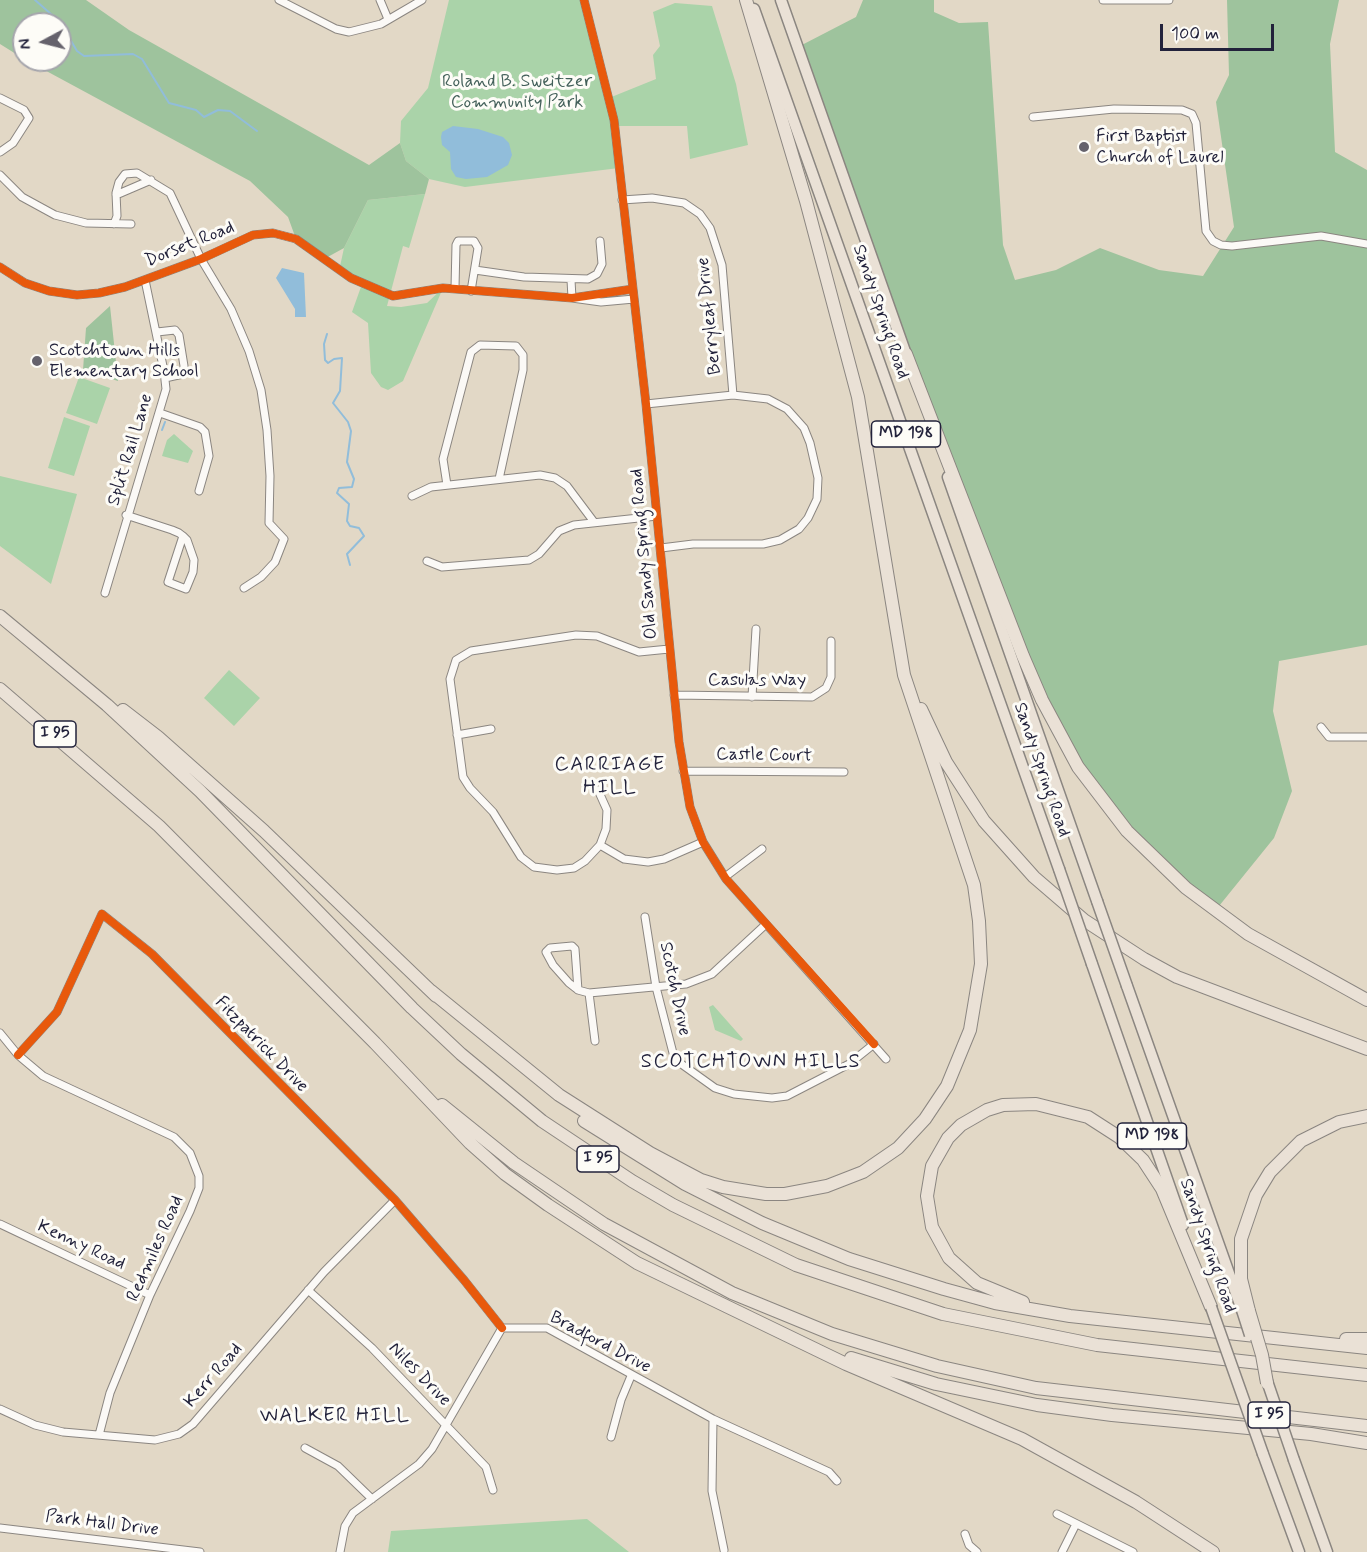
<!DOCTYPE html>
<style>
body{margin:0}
#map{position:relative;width:1367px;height:1552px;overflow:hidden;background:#e2d8c6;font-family:Mynerve,sans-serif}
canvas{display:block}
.north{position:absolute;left:12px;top:12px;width:60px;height:60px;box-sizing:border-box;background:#fdfcf7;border:2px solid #a5a5ac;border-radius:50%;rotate:263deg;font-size:16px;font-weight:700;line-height:24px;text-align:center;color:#22223b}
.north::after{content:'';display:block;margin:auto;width:21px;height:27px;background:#65626c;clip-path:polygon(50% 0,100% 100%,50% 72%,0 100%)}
.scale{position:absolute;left:1160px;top:24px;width:114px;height:27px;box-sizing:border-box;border:3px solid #22223b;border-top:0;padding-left:8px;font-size:18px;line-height:21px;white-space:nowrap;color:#22223b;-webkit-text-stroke:4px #fdfcf7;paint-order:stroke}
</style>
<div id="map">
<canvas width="1367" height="1552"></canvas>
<div class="north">N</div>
<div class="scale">100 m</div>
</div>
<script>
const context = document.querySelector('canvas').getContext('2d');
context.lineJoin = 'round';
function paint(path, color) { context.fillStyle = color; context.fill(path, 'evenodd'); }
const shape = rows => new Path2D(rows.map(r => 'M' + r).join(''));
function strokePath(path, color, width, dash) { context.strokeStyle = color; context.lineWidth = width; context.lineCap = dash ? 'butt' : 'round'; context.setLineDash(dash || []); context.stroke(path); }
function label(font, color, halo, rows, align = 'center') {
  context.font = font + ' Mynerve,sans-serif'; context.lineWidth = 6; context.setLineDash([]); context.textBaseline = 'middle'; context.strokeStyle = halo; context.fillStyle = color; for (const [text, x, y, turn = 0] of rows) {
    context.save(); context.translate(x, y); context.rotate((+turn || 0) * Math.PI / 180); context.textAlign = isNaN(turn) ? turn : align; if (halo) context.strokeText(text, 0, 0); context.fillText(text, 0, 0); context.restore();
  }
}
paint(shape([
 [449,0,584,0,609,98,656,79,653,55,660,46,653,12,675,3,712,6,736,84,748,145,690,159,687,126,615,126,619,168,465,187,429,179,406,161,400,143,401,121,428,88],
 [425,194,409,248,403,246,387,306,401,307,427,303,443,288,403,381,388,390,381,387,371,373,368,323,352,312,362,284,339,271,344,248,368,200],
 [79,377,110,388,97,424,66,413],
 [64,417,90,426,74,476,48,468],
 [174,434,193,451,188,463,162,456,167,440],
 [0,476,77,494,51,584,0,546],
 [229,670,260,698,234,726,204,698],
 [713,1005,743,1039,741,1041,715,1030,709,1007],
 [587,1519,629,1552,388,1552,391,1531]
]), '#aad3a9');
paint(shape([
 [0,0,86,0,129,30,369,165,400,143,406,161,429,179,425,194,368,200,344,248,324,259,296,239,288,217,250,181,26,60,60,60,60,24,24,24,24,59,0,44],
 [863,0,934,0,934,12,959,23,988,22,1003,245,1015,280,1056,270,1100,248,1159,270,1203,276,1234,227,1216,102,1229,75,1227,0,1339,0,1330,44,1335,152,1367,170,1367,645,1279,661,1273,711,1292,791,1274,838,1215,911,1104,803,1023,656,798,47,856,17],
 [110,306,118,381,83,370,86,328]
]), '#9ec39d');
paint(shape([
 [453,126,478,129,503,137,509,143,512,155,508,165,487,177,466,179,456,177,451,169,450,152,442,145,441,137,442,132],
 [282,268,304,273,306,317,295,317,295,309,276,278]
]), '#91bdda');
strokePath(shape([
 [35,0,60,22,77,51,84,56,133,54,142,59,169,103,196,110,204,117,218,110,230,111,257,131],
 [327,334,324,344,325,360,328,363,334,359,342,358,340,391,333,403,348,422,351,431,347,462,354,479,352,487,339,488,337,493,349,504,347,521,350,526,359,528,364,536,347,554,350,565],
 [162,430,165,422]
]), '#91bdda', 2);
const street = shape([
 [279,0,336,29,349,32,381,24,422,0],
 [380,0,388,19],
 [584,0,614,120,646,404,679,742,690,807,703,842,726,879,886,1059],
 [1103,0,1169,0],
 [0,98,24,110,29,118,13,143,0,152],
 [1033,117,1114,109,1182,110,1192,114,1196,123,1206,231,1213,241,1221,245,1232,246,1321,236,1367,244],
 [0,175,22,197,55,215,86,223,131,224],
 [116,195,151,180],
 [622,200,652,198,684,203,700,214,710,228,722,265,733,395],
 [114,224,117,216,116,193,119,182,125,174,137,173,170,193,201,259,231,309,249,351,261,390,267,430,270,476,269,523,284,539,275,562,261,577,244,588],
 [0,267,25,283,49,291,77,295,99,293,125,287,201,259,253,235,273,233,296,239,351,278,393,296,443,288,572,298,633,289],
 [475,270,524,277,588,279,597,274,602,264,600,241],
 [571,280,572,298],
 [455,288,456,245,458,241,474,241,478,248,471,291],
 [572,298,601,302,634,299],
 [157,332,175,330,179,335,184,366,183,374,165,378],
 [646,404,733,395,768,399,787,409,804,428,810,443,818,478,817,499,808,518,799,529,780,540,763,544,693,544,661,548],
 [160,413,200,427,205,432,209,456,199,491],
 [447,485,443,459,471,352,480,345,516,346,523,355,523,370,499,479],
 [412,496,431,487,540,475,555,478,567,486,594,522],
 [126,515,172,530,179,533,183,536,187,540,194,560,193,572,186,589,168,582,183,536],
 [427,561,442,567,529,560,539,554,559,531,574,525,657,516],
 [105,593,166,389,164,371,145,280],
 [674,695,812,697,826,688,831,677,831,641],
 [752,697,756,629],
 [1321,727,1329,737,1367,737],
 [457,735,491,729],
 [683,771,844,772],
 [598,790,607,810,606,829,600,845,585,861,574,868,557,870,534,867,521,857,493,812,470,788,463,777,450,679,456,660,471,651,576,635,597,636,639,652,669,649],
 [600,845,624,859,648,862,664,859,703,842],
 [725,877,762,849],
 [645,917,656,987,673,1053,680,1063,715,1088,734,1094,772,1098,787,1096,849,1064,874,1044],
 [578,990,575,949,572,946,550,948,546,952,553,965,569,983,578,990,589,993,686,984,712,974,765,925],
 [589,993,595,1041],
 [0,1033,18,1055,43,1076,174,1137,190,1153,199,1176,199,1188,190,1211,150,1295,110,1393,99,1435],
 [18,1055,57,1012,102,914,152,954,395,1200,464,1280,502,1328],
 [0,1224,150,1295],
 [308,1290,372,1348,486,1467,493,1490],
 [502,1328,547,1328,713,1419,829,1472,837,1481],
 [0,1409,35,1425,63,1432,155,1440,179,1434,193,1424,324,1272,395,1200],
 [713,1419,712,1491,724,1550],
 [611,1437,621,1400,631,1376],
 [305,1448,338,1466,372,1499],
 [1057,1514,1133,1552],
 [0,1528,200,1552],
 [965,1534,969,1545,977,1552],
 [340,1552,345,1526,353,1513,419,1464,432,1449,502,1328],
 [1062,1552,1076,1524]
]);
const primary = shape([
 [781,0,908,360],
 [754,9,1059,869],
 [948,477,1097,901],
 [1092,964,1183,1225],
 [1127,986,1242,1310],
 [1263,1454,1299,1552],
 [1294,1460,1327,1552]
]);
const highway = shape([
 [906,354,1023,656,1042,700,1078,767,1127,831,1186,888,1248,934,1367,1000],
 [0,616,107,705,200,791,412,1008,461,1054,542,1121,632,1181,673,1205,796,1265,943,1314,1097,1345,1367,1375],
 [0,689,159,826,375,1043,470,1143,505,1174,548,1205,637,1263,846,1364,1022,1439,1136,1502,1213,1552],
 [921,709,946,762,984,821,1034,877,1084,920,1144,959,1177,977,1367,1049],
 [123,710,158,737,264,831,436,996],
 [431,991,559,1095,650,1153,701,1180,723,1187,766,1194,785,1194,827,1186,863,1172,898,1148,925,1119,947,1086,970,1030,981,964,979,921,974,885,904,675,858,397,806,201,746,0],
 [442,1105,514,1163,604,1224,732,1293,832,1334,937,1366,1036,1388,1367,1426],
 [584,1121,685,1184,762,1223,849,1259,944,1289,995,1303,1070,1316,1367,1348],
 [1023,1302,977,1283,949,1258,932,1227,927,1196,932,1166,948,1138,961,1125,987,1110,1003,1105,1036,1104,1088,1117,1119,1137,1143,1160,1162,1189,1211,1307],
 [1249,1311,1241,1279,1241,1239,1256,1195,1270,1172,1301,1141,1339,1122,1367,1116],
 [1346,1339,1367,1339],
 [851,1358,936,1384,1037,1405,1112,1415,1311,1434,1367,1443]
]);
strokePath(street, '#8b8681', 9);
strokePath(primary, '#8b8681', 13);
strokePath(highway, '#8b8681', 14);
strokePath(street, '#fbf9f6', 7);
strokePath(primary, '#eae1d6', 10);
strokePath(highway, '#eae1d6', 12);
const primaryBridge = shape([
 [1059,869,1092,964],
 [1097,901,1127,986],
 [1211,1307,1263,1454],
 [1242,1310,1250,1335],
 [1265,1375,1294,1460]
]);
const highwayBridge = shape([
 [1249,1311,1262,1355,1267,1383]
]);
strokePath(primaryBridge, '#8b8681', 13, []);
strokePath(highwayBridge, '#8b8681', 14, []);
strokePath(primaryBridge, '#eae1d6', 10);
strokePath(highwayBridge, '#eae1d6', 12);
strokePath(shape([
 [584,0,614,120,646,404,679,742,690,807,703,842,726,879,874,1044],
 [0,267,25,283,49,291,77,295,99,293,125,287,201,259,253,235,273,233,296,239,351,278,393,296,443,288,572,298,633,289],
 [18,1055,57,1012,102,914,152,954,395,1200,464,1280,502,1328]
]), '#e8590c', 8);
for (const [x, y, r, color] of [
 [1084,147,6,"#65626c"],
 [37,361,6,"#65626c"]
]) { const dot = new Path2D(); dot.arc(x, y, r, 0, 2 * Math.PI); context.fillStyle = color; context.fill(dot); strokePath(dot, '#fdfcf7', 2); }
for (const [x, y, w] of [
 [906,434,69],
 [55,734,42],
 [1152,1136,69],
 [598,1159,42],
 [1269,1415,42]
]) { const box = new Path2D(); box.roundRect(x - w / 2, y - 13, w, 26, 4.5); context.fillStyle = '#fdfcf7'; context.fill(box); strokePath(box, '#22223b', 1.5); }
label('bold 16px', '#22223b', null, [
 ["MD 198",906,434],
 ["I 95",55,734],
 ["MD 198",1152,1136],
 ["I 95",598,1159],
 ["I 95",1269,1415]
]);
label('18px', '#425f59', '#fdfcf7', [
 ["Roland B. Sweitzer",517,82],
 ["Community Park",517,103]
]);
label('18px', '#22223b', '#fdfcf7', [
 ["First Baptist",1096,137],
 ["Church of Laurel",1096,158],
 ["Scotchtown Hills",49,351],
 ["Elementary School",49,372]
], 'left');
label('18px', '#22223b', '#fdfcf7', [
 ["Dorset Road",190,245,-22],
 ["Sandy Spring Road",880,312,71],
 ["Berryleaf Drive",710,316,-96],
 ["Split Rail Lane",131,450,-73],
 ["Old Sandy Spring Road",645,554,-95],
 ["Casulas Way",757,681],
 ["Castle Court",764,756,1],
 ["Sandy Spring Road",1041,770,71],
 ["Scotch Drive",674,989,78],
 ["Fitzpatrick Drive",261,1045,46],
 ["Kenny Road",81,1246,25],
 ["Sandy Spring Road",1207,1246,71],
 ["Redmiles Road",156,1249,-66],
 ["Bradford Drive",600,1343,28],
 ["Niles Drive",419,1375,46],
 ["Kerr Road",214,1376,-49],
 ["Park Hall Drive",102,1524,7]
]);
context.letterSpacing = '1.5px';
label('20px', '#22223b', '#fdfcf7', [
 ["CARRIAGE",610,766],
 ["HILL",610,789],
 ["SCOTCHTOWN HILLS",751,1063],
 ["WALKER HILL",335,1417]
]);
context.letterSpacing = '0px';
</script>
